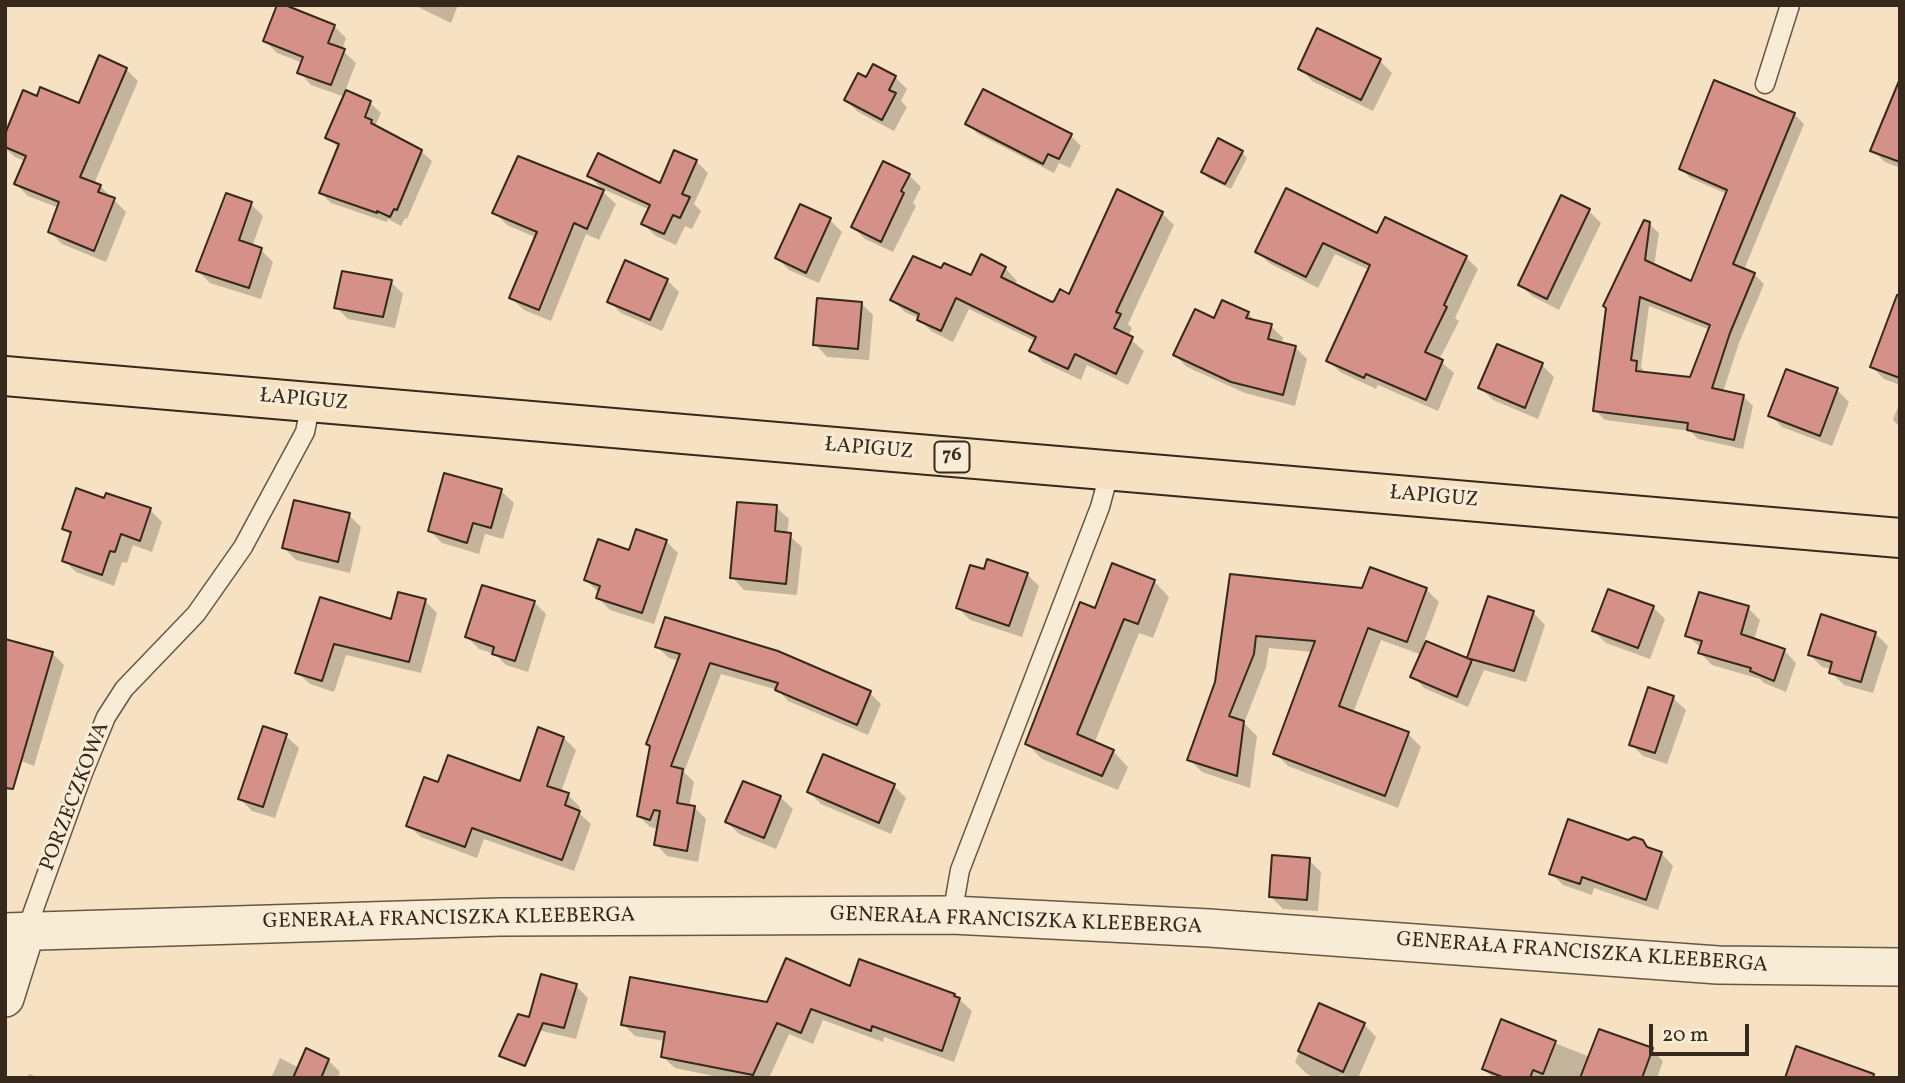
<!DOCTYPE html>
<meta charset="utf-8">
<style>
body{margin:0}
#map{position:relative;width:1905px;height:1083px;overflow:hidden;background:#f6e2c2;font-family:Vollkorn,serif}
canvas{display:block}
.frame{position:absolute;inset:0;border:7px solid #36291b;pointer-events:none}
.scale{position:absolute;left:1649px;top:1024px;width:100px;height:32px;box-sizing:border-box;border:4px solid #36291b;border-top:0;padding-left:9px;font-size:21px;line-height:24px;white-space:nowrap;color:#36291b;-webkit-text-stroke:5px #f9ecd7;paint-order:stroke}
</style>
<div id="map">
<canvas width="1905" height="1083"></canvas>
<div class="frame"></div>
<div class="scale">20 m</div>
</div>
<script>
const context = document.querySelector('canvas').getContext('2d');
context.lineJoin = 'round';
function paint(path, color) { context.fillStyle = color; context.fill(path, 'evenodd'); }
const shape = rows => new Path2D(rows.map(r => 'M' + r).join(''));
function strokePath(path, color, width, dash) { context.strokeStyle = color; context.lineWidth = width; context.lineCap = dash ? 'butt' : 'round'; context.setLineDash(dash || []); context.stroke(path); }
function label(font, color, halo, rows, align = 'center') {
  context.font = font + ' Vollkorn,serif'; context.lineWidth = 6; context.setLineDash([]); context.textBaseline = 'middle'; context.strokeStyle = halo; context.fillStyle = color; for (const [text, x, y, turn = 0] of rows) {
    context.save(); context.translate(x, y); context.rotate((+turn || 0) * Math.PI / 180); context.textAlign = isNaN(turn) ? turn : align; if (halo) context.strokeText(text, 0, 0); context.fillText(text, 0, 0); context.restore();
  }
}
paint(shape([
 [414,5,458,5,451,23],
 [334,26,346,38,342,50,356,63,345,91,370,103,381,113,375,126,421,151,432,161,407,219,405,218,401,226,388,219,387,222,331,203,321,193,339,148,327,137,345,97,311,85,299,72,303,63,277,53,265,41],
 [1380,61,1392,73,1373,111,1312,81,1300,68],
 [126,69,138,81,94,184,100,186,126,212,106,262,62,244,50,232,59,208,28,196,16,184,25,161,15,157,5,148,5,138,37,98,80,105],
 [895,77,907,89,901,101,907,107,894,131,858,112,846,100,867,80],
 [1794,114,1804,124,1744,270,1754,274,1764,284,1739,343,1723,392,1743,396,1753,406,1743,449,1698,439,1690,431,1605,420,1595,410,1649,224,1659,233,1654,266,1692,283,1727,194,1690,178,1681,168],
 [1649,306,1710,330,1691,378,1646,374,1641,367],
 [1900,115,1900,168,1885,162,1872,150],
 [967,123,1071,136,1081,146,1070,168,1059,163,1054,173,978,134],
 [1242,152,1247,158,1231,189,1208,178,1203,172],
 [519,158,603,192,616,204,599,240,586,234,551,321,524,310,511,298,537,238,507,225,495,213],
 [696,161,708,173,694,204,701,211,692,229,685,226,676,245,656,236,643,224,650,210,601,188,589,176,660,185],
 [909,175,921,187,913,203,916,206,893,252,865,239,853,227],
 [251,204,263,216,252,247,261,250,273,262,261,299,210,283,198,271],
 [801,206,830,220,842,232,819,283,789,270,777,258],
 [1589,211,1601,223,1559,310,1532,296,1520,284],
 [1162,213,1174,225,1128,324,1132,328,1128,337,1144,351,1128,385,1087,365,1081,380,1043,362,1031,350,1035,341,969,309,953,342,931,331,918,318,905,312,892,300,942,270,971,277,1005,268,1017,281,1014,286,1051,304,1070,296],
 [1378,235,1466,257,1478,269,1455,318,1459,321,1439,360,1454,373,1438,411,1378,385,1376,389,1340,372,1328,360,1369,270,1335,254,1318,288,1269,263,1257,251],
 [667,280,679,292,662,331,621,313,609,301],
 [391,282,403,294,395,328,348,319,336,307],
 [861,303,873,315,869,360,827,357,815,344],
 [1900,310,1900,385,1884,379,1872,367],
 [1248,313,1256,322,1271,326,1283,338,1282,344,1295,347,1307,359,1295,406,1245,393,1187,367,1175,355,1214,321],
 [1542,365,1554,377,1538,419,1493,400,1481,388],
 [1837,390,1849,402,1832,446,1782,427,1770,415],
 [1900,401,1900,427,1893,420],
 [445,475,501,491,514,503,503,539,485,534,479,554,442,543,430,531],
 [105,500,150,510,162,522,152,552,133,545,127,563,122,562,114,586,76,572,64,560,72,536,64,529],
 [776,507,789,519,787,534,802,547,797,595,744,590,732,577],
 [349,515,361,527,350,573,296,560,284,548],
 [666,541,678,553,654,624,610,610,598,598,598,592,586,580,630,552],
 [985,572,1027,574,1039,586,1022,637,970,620,958,608],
 [1232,575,1363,590,1426,589,1439,602,1424,642,1475,663,1469,657,1533,612,1545,625,1526,682,1484,670,1468,707,1424,688,1413,676,1422,655,1381,640,1353,713,1408,734,1421,747,1398,808,1288,766,1275,753,1313,652,1269,648,1266,667,1244,723,1257,736,1250,788,1202,772,1189,759,1217,683],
 [1154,581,1169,597,1153,638,1139,633,1094,744,1113,751,1128,767,1118,790,1042,759,1027,744,1096,610],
 [321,600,392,621,425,601,437,613,421,673,346,655,334,692,310,684,297,672],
 [534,602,546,614,528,672,506,665,495,654,479,649,467,637],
 [1653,607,1665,619,1650,659,1606,643,1594,631],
 [1748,608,1760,620,1754,640,1784,650,1796,663,1786,692,1764,683,1760,679,1712,665,1700,653,1701,648,1687,635],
 [1876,634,1888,646,1873,693,1844,685,1831,672,1832,669,1822,667,1810,655],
 [657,647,870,693,881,704,868,735,788,701,778,690,721,674,684,772,694,782,689,807,695,808,706,819,698,862,667,856,656,844,658,829,650,827,639,816,679,661,669,658],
 [52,653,64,665,34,766,7,755],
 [1649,689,1673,698,1686,710,1667,764,1643,756,1631,744],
 [264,729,286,736,299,748,275,818,252,811,240,799],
 [564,738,576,750,561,792,568,795,580,807,578,812,591,824,574,871,484,839,477,858,421,837,408,825,521,783],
 [824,756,894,786,906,798,891,834,821,804,809,792],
 [780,797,793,809,776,849,739,834,727,822],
 [1628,842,1642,842,1650,850,1661,853,1673,866,1658,910,1594,888,1592,895,1563,885,1551,873],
 [1309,860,1321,872,1318,911,1283,909,1271,897],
 [576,986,588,998,576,1039,542,1031,530,1019],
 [851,988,959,999,972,1011,954,1062,884,1037,883,1042,823,1020,813,1044,789,1034,769,1078,723,1078,675,1068,662,1056,665,1041,635,1036,623,1024,768,1004],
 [1320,1005,1364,1024,1376,1037,1358,1078,1340,1075,1339,1078,1315,1078,1307,1074,1295,1062],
 [1502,1022,1590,1057,1652,1050,1663,1061,1657,1078,1493,1078,1484,1069],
 [280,1058,299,1068,328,1060,340,1072,338,1078,271,1078],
 [29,1074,41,1078,27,1078]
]), '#0003');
const building = shape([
 [277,5,285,5,335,25,328,43,345,49,331,85,297,73,303,57,263,41,277,5],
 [1317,28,1381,59,1361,100,1298,69,1317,28],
 [99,55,127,68,80,177,101,185,98,192,115,198,94,251,48,232,59,202,14,184,26,156,5,147,5,134,23,90,37,96,40,87,79,103,99,55],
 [873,64,896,76,889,90,896,93,882,120,844,100,858,73,866,77,873,64],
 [1714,80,1795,113,1733,264,1755,273,1730,333,1712,388,1744,395,1734,440,1687,430,1688,423,1593,411,1606,308,1603,306,1644,220,1650,222,1645,260,1691,281,1727,190,1679,169,1714,80],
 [1640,297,1710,325,1690,377,1636,371,1637,361,1631,360,1640,297],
 [1899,81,1900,81,1900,162,1870,151,1899,81],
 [983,89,1072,134,1059,159,1048,154,1043,164,965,124,983,89],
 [346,90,371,101,365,117,372,120,371,123,422,150,397,210,394,209,390,217,377,211,377,213,319,193,339,144,325,138,346,90],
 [1218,138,1243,151,1225,184,1201,172,1218,138],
 [674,150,697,160,682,194,690,197,680,218,673,215,664,234,641,224,650,205,587,176,598,153,660,183,674,150],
 [518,156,604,190,587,229,574,223,539,310,509,298,537,232,492,213,518,156],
 [883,161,910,174,901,191,904,193,881,242,851,227,883,161],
 [1286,188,1377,233,1385,217,1467,256,1444,305,1447,307,1425,352,1443,360,1426,400,1366,374,1364,378,1326,361,1370,265,1323,243,1306,277,1255,252,1286,188],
 [1117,189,1163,212,1116,312,1121,314,1114,328,1133,337,1116,374,1075,354,1068,369,1029,351,1036,337,956,298,941,331,917,320,919,314,890,300,913,256,941,268,944,263,971,275,981,254,1006,267,1001,277,1052,302,1054,301,1060,289,1069,294,1117,189],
 [226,193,252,202,239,240,262,248,249,288,196,271,226,193],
 [1561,195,1590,209,1547,299,1518,285,1561,195],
 [800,204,831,218,806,273,775,258,800,204],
 [625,260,668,279,650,320,607,302,625,260],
 [342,271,392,280,383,317,334,308,342,271],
 [1897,295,1900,295,1900,378,1870,367,1897,295],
 [817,298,862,302,858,349,813,345,817,298],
 [1222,300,1249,312,1246,318,1272,324,1268,339,1296,346,1283,395,1231,382,1173,355,1195,309,1214,318,1222,300],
 [1497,344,1543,363,1525,408,1478,388,1497,344],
 [1786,369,1838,388,1820,436,1768,416,1786,369],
 [444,473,502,489,491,528,473,523,467,543,428,531,444,473],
 [76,488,104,498,106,493,151,508,140,541,121,534,115,552,110,551,102,575,62,561,71,532,62,529,76,488],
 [294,500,350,513,338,562,282,548,294,500],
 [737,502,777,505,775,531,791,533,786,584,730,578,737,502],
 [636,529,667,540,642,613,596,598,600,586,584,580,598,539,629,550,636,529],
 [987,559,1028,573,1009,626,956,608,970,565,984,569,987,559],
 [1112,563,1155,580,1138,624,1124,619,1077,734,1114,750,1102,776,1025,744,1080,602,1095,608,1112,563],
 [1370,567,1427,588,1407,642,1368,628,1339,706,1409,732,1385,796,1273,754,1315,641,1256,636,1254,654,1229,716,1244,721,1237,776,1187,760,1215,682,1230,574,1362,588,1370,567],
 [482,585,535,601,515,661,492,654,494,647,465,637,482,585],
 [1608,589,1654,606,1638,648,1592,631,1608,589],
 [398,592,426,599,409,662,334,644,322,681,295,673,320,597,391,619,398,592],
 [1699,592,1749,606,1741,634,1785,649,1774,681,1750,671,1751,668,1698,653,1702,641,1685,636,1699,592],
 [1488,596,1534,611,1514,671,1467,658,1488,596],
 [1821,614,1876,632,1861,682,1829,673,1832,662,1808,655,1821,614],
 [665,617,778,651,871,691,857,725,775,690,778,683,710,663,671,766,683,769,677,803,695,806,687,851,654,845,660,811,654,810,650,820,637,816,650,746,646,744,680,654,655,647,665,617],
 [5,639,53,652,13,789,5,788,5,639],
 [1426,641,1472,660,1457,697,1410,677,1426,641],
 [1648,687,1674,696,1655,753,1629,745,1648,687],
 [263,726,287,734,263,807,238,799,263,726],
 [538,727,564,737,547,786,569,793,565,805,580,811,562,860,472,828,465,847,406,826,424,777,438,782,448,755,520,781,538,727],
 [823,754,895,784,879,823,807,792,823,754],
 [743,781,781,796,764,838,725,822,743,781],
 [1568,819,1628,840,1634,837,1643,840,1647,847,1662,852,1646,900,1582,877,1580,884,1549,874,1568,819],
 [1272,855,1310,858,1307,900,1269,897,1272,855],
 [786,958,850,986,859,959,955,994,954,996,960,998,942,1051,872,1026,871,1031,811,1009,801,1033,777,1023,753,1075,661,1057,665,1032,621,1025,630,977,767,1002,786,958],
 [541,974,577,984,564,1028,543,1023,525,1066,499,1056,518,1014,529,1017,541,974],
 [1319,1003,1365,1023,1343,1072,1298,1051,1319,1003],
 [1501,1019,1556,1041,1543,1074,1533,1070,1530,1078,1505,1078,1482,1069,1501,1019],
 [1599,1029,1653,1048,1642,1078,1580,1078,1599,1029],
 [1796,1046,1874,1074,1873,1078,1785,1078,1796,1046],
 [306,1048,329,1059,321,1078,293,1078,306,1048]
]);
paint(building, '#d59187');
strokePath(building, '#36291b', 2);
const service = shape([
 [1765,84,1790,5],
 [952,915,960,870,1100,507,1110,470],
 [26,931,83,773,106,717,124,689,196,614,243,547,305,432,311,402]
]);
const minor = shape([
 [5,932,500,917,952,915,1209,928,1718,965,1900,967],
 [5,998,26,931]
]);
const primary = shape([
 [5,376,1900,538]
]);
strokePath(service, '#665745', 21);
strokePath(minor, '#665745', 40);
strokePath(primary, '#36291b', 42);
strokePath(service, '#f9ecd7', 18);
strokePath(minor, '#f9ecd7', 37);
strokePath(primary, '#f6e2c2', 38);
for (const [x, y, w] of [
 [952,457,35]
]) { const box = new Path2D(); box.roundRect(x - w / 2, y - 15.5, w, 31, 5); context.fillStyle = '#f9ecd7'; context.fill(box); strokePath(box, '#36291b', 2); }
label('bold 19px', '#36291b', null, [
 ["76",952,457]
]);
label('21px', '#36291b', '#f9ecd7', [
 ["ŁAPIGUZ",304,401,5],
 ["ŁAPIGUZ",869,450,5],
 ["ŁAPIGUZ",1434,498,5],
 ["PORZECZKOWA",76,797,-69],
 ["GENERAŁA FRANCISZKA KLEEBERGA",449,920,-1],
 ["GENERAŁA FRANCISZKA KLEEBERGA",1016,922,2],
 ["GENERAŁA FRANCISZKA KLEEBERGA",1582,954,4]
]);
</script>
